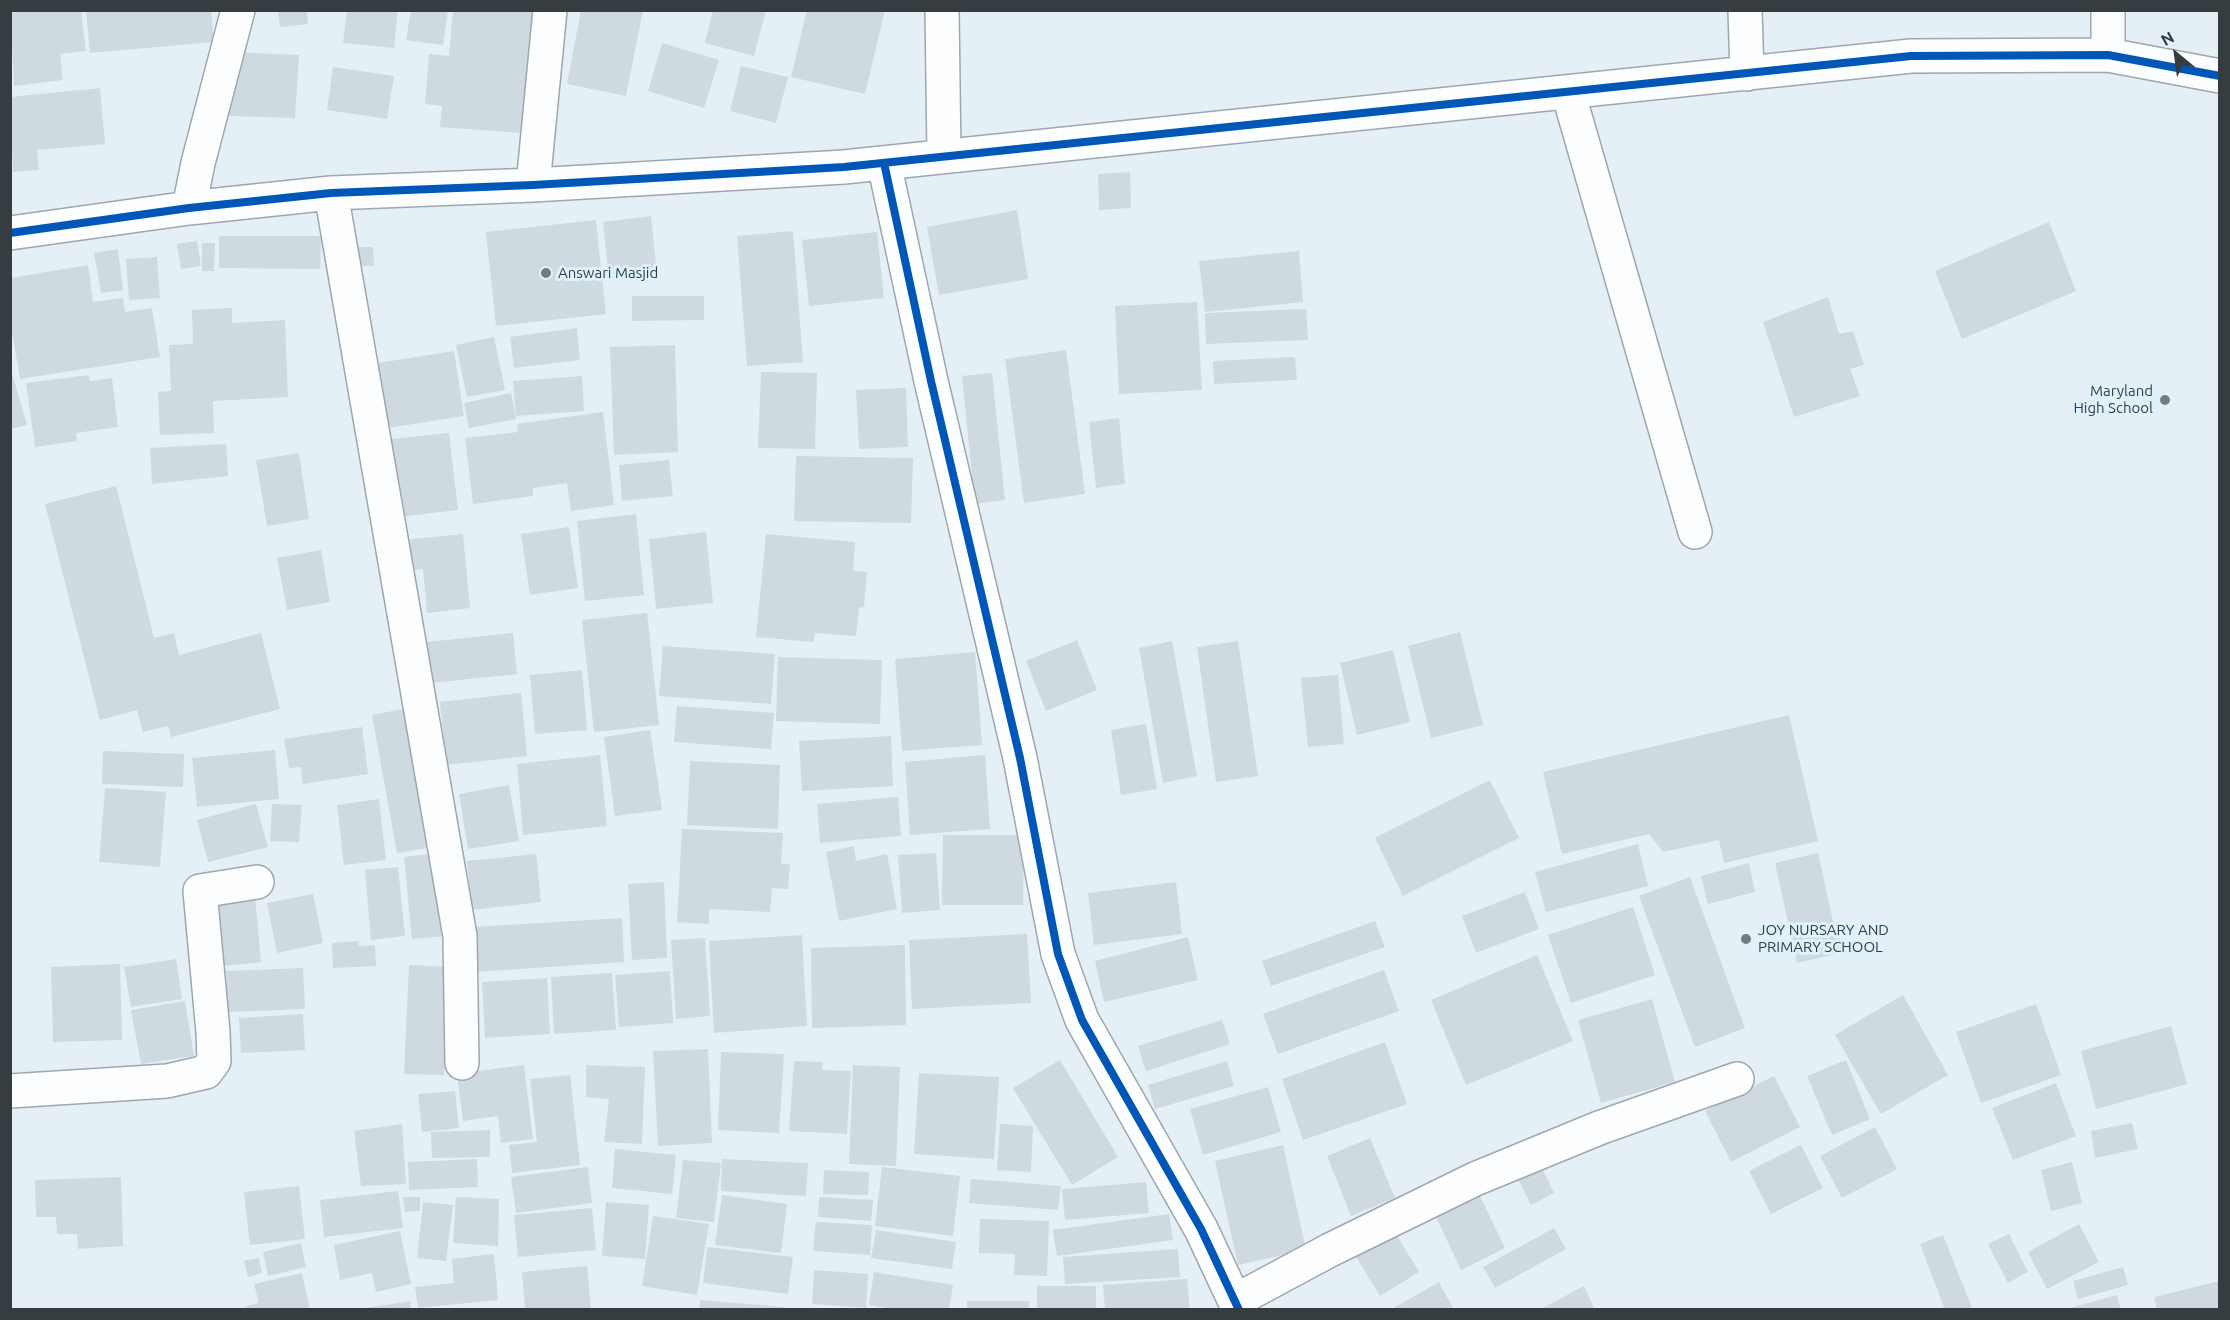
<!DOCTYPE html>
<style>
body{margin:0}
#map{position:relative;width:2230px;height:1320px;overflow:hidden;background:#e5f0f6;font-family:Ubuntu,sans-serif}
canvas{display:block}
.frame{position:absolute;inset:0;border:12px solid #363d41;pointer-events:none}
.north{position:absolute;left:2146px;top:24px;width:60px;height:60px;-webkit-text-stroke:4px #dff2fc;paint-order:stroke;rotate:331deg;font-size:16px;font-weight:700;line-height:24px;text-align:center;color:#363d41}
.north::after{content:'';display:block;margin:auto;width:21px;height:27px;background:#363d41;clip-path:polygon(50% 0,100% 100%,50% 72%,0 100%)}
</style>
<div id="map">
<canvas width="2230" height="1320"></canvas>
<div class="frame"></div>
<div class="north">N</div>
</div>
<script>
const context = document.querySelector('canvas').getContext('2d');
context.lineJoin = 'round';
function paint(path, color) { context.fillStyle = color; context.fill(path, 'evenodd'); }
const shape = rows => new Path2D(rows.map(r => 'M' + r).join(''));
function strokePath(path, color, width, dash) { context.strokeStyle = color; context.lineWidth = width; context.lineCap = dash ? 'butt' : 'round'; context.setLineDash(dash || []); context.stroke(path); }
function label(font, color, halo, rows, align = 'center') {
  context.font = font + ' Ubuntu,sans-serif'; context.lineWidth = 6; context.setLineDash([]); context.textBaseline = 'middle'; context.strokeStyle = halo; context.fillStyle = color; for (const [text, x, y, turn = 0] of rows) {
    context.save(); context.translate(x, y); context.rotate((+turn || 0) * Math.PI / 180); context.textAlign = isNaN(turn) ? turn : align; if (halo) context.strokeText(text, 0, 0); context.fillText(text, 0, 0); context.restore();
  }
}
paint(shape([
 [10,10,81,10,86,51,60,54,63,80,14,86],
 [86,10,211,10,214,42,90,53],
 [278,10,307,10,308,24,280,27],
 [347,10,398,10,394,48,343,43],
 [411,10,448,10,443,45,406,40],
 [453,10,533,10,522,133,440,127,442,106,425,104,429,54,449,56],
 [581,10,643,10,626,96,567,84],
 [713,10,766,10,754,56,705,43],
 [807,10,885,10,865,94,791,77],
 [662,43,719,60,704,108,648,91],
 [232,52,299,55,295,118,229,116],
 [741,66,788,77,776,123,730,111],
 [333,67,394,76,387,119,327,110],
 [100,88,105,144,37,150,39,170,13,172,10,97],
 [1130,172,1131,208,1099,210,1098,174],
 [1017,210,1028,279,939,295,927,227],
 [651,216,657,273,609,279,603,222],
 [596,220,606,314,496,326,486,232],
 [2049,222,2076,291,1962,339,1935,271],
 [793,231,803,362,747,366,737,236],
 [877,232,884,298,809,306,802,240],
 [219,236,321,236,320,269,219,268],
 [197,241,201,266,181,269,177,244],
 [202,243,215,243,214,271,202,271],
 [358,247,373,247,374,266,358,266],
 [118,249,123,290,101,293,94,253],
 [1299,251,1303,302,1205,312,1199,261],
 [157,257,160,298,129,300,126,259],
 [88,265,93,302,123,298,125,312,152,308,160,357,20,379,10,320,10,278],
 [632,296,704,296,704,320,632,321],
 [1828,297,1839,334,1853,331,1864,365,1850,369,1860,396,1794,417,1763,322],
 [1197,302,1202,390,1119,394,1115,306],
 [232,308,232,323,285,320,288,397,213,401,214,433,160,435,158,392,171,391,169,345,193,344,192,310],
 [1306,309,1308,340,1206,344,1205,313],
 [577,328,580,360,514,368,510,337],
 [494,337,505,390,467,397,456,345],
 [675,345,678,452,614,455,610,347],
 [1066,350,1085,494,1024,503,1005,359],
 [454,351,464,416,388,428,378,363],
 [1295,357,1297,380,1214,384,1213,361],
 [10,366,27,425,10,429],
 [761,372,817,373,815,449,758,448],
 [992,373,1005,500,975,504,962,376],
 [89,375,90,381,112,378,118,427,76,433,77,441,35,447,26,383],
 [582,376,584,411,516,416,513,381],
 [906,388,908,447,859,449,856,390],
 [511,393,516,419,469,428,464,403],
 [603,412,614,505,571,511,567,483,533,488,533,496,473,504,465,438,518,432,517,424],
 [1119,418,1125,484,1096,488,1089,422],
 [449,433,458,510,399,517,391,439],
 [226,444,228,476,152,484,150,448],
 [299,453,309,519,267,526,256,460],
 [796,456,913,458,911,523,794,521],
 [669,460,673,496,622,501,619,465],
 [116,486,154,638,174,633,179,655,261,633,280,709,171,737,168,726,143,732,137,710,100,720,45,504],
 [636,514,644,595,585,601,577,521],
 [569,527,578,588,530,595,521,534],
 [706,532,713,603,656,609,649,539],
 [463,534,470,608,427,613,423,569,405,571,402,540],
 [766,534,855,542,853,571,867,572,864,607,859,608,856,636,815,633,814,642,756,637],
 [321,550,330,602,287,610,277,558],
 [647,613,659,725,594,732,582,620],
 [1460,632,1483,725,1431,738,1408,646],
 [513,633,517,674,431,683,427,642],
 [1077,640,1097,690,1046,711,1026,661],
 [1172,641,1197,776,1163,783,1139,648],
 [1238,641,1258,776,1216,782,1197,647],
 [663,646,775,654,771,704,659,696],
 [1393,650,1410,722,1357,735,1340,663],
 [975,652,982,745,902,751,895,659],
 [778,657,882,660,880,724,776,721],
 [582,670,587,730,535,734,530,675],
 [1338,675,1344,744,1308,747,1301,678],
 [521,693,527,756,446,765,440,702],
 [677,706,774,713,771,749,674,742],
 [403,709,427,848,397,853,372,715],
 [1789,715,1818,841,1724,863,1719,840,1663,852,1649,834,1562,854,1543,772],
 [1146,724,1157,789,1121,795,1111,730],
 [362,727,368,774,303,784,301,767,289,768,284,739],
 [650,730,662,810,615,816,604,737],
 [891,736,893,786,802,791,799,741],
 [275,750,279,799,197,807,192,758],
 [103,751,184,754,183,787,102,784],
 [600,755,607,826,523,835,517,764],
 [985,755,990,829,910,835,905,762],
 [690,761,780,765,778,829,687,825],
 [1490,780,1519,838,1403,896,1375,838],
 [509,785,519,841,468,849,459,794],
 [105,788,166,792,160,867,99,862],
 [898,797,901,836,820,843,817,804],
 [379,799,386,860,344,865,337,805],
 [256,804,268,847,208,862,197,820],
 [272,804,302,805,299,842,270,841],
 [682,829,783,833,781,864,790,864,788,889,772,888,770,912,709,909,709,924,677,922],
 [943,835,1024,835,1023,905,942,905],
 [1638,844,1648,886,1546,912,1535,872],
 [854,846,856,861,887,854,897,909,839,921,826,852],
 [438,853,446,936,412,939,404,857],
 [936,853,940,910,902,913,898,855],
 [1818,853,1840,953,1797,963,1775,863],
 [536,854,541,902,472,910,467,861],
 [1749,863,1755,892,1708,904,1701,876],
 [398,867,405,936,371,940,365,870],
 [1690,877,1745,1028,1695,1047,1639,896],
 [664,882,667,958,632,960,628,884],
 [1176,882,1182,934,1094,945,1088,893],
 [1525,892,1539,929,1476,953,1462,916],
 [313,894,323,943,277,953,267,903],
 [255,897,261,962,214,967,208,901],
 [1633,907,1655,975,1571,1003,1548,935],
 [622,918,624,962,475,972,473,927],
 [1375,921,1385,947,1271,986,1262,961],
 [1027,934,1031,1003,912,1009,909,940],
 [802,935,807,1026,714,1033,709,941],
 [1188,937,1198,980,1104,1002,1095,961],
 [705,938,710,1016,676,1019,671,940],
 [358,941,359,946,375,945,376,966,333,968,332,943],
 [905,945,906,1025,812,1028,811,948],
 [1537,955,1573,1041,1466,1085,1431,1000],
 [176,959,182,999,131,1007,124,967],
 [120,964,122,1040,53,1042,51,967],
 [409,965,448,967,444,1075,404,1074],
 [303,968,305,1009,228,1012,226,971],
 [1384,970,1399,1011,1278,1054,1263,1014],
 [670,971,673,1023,619,1027,615,975],
 [612,973,616,1030,554,1034,551,977],
 [547,978,550,1034,485,1038,482,982],
 [1903,995,1948,1075,1881,1114,1835,1035],
 [1652,999,1675,1082,1601,1103,1578,1020],
 [185,1001,194,1056,141,1064,131,1010],
 [2036,1004,2061,1075,1981,1103,1956,1032],
 [303,1014,305,1050,241,1053,239,1018],
 [1222,1020,1230,1044,1146,1071,1138,1046],
 [2171,1026,2187,1084,2096,1109,2081,1051],
 [1385,1042,1407,1104,1303,1140,1282,1079],
 [708,1049,712,1143,658,1146,653,1051],
 [721,1052,784,1054,779,1133,718,1130],
 [1060,1060,1118,1157,1072,1185,1013,1088],
 [1846,1060,1870,1119,1832,1135,1807,1076],
 [794,1061,823,1062,822,1070,851,1071,847,1134,789,1131],
 [1227,1061,1234,1086,1155,1109,1148,1085],
 [524,1065,533,1139,501,1143,498,1116,463,1121,457,1074],
 [586,1065,645,1067,642,1144,604,1142,609,1099,586,1097],
 [853,1065,900,1067,896,1166,849,1164],
 [919,1073,999,1077,994,1159,914,1154],
 [570,1075,580,1165,512,1173,509,1145,537,1142,530,1079],
 [1774,1076,1800,1127,1731,1162,1705,1111],
 [2056,1083,2076,1136,2013,1160,1992,1108],
 [1268,1087,1281,1132,1203,1155,1190,1109],
 [455,1091,459,1128,422,1132,418,1094],
 [2132,1123,2138,1149,2095,1158,2091,1131],
 [402,1124,406,1184,361,1186,354,1131],
 [1000,1124,1033,1126,1031,1172,997,1170],
 [1875,1127,1897,1169,1842,1198,1820,1156],
 [490,1130,490,1157,432,1158,431,1132],
 [1370,1138,1395,1198,1351,1216,1327,1156],
 [1283,1145,1306,1250,1238,1265,1215,1161],
 [1801,1145,1823,1188,1771,1214,1749,1171],
 [615,1149,676,1155,672,1194,612,1188],
 [477,1159,478,1187,409,1190,408,1162],
 [722,1159,808,1163,806,1196,721,1191],
 [683,1160,721,1163,714,1222,676,1218],
 [2072,1162,2082,1203,2051,1211,2041,1170],
 [1540,1164,1554,1193,1531,1205,1516,1175],
 [588,1167,592,1203,516,1213,511,1177],
 [882,1167,960,1176,953,1236,875,1226],
 [824,1170,869,1172,868,1195,823,1194],
 [121,1177,123,1246,78,1249,77,1234,57,1234,56,1217,36,1217,35,1180],
 [971,1179,1061,1186,1058,1210,969,1203],
 [1146,1182,1149,1213,1065,1220,1062,1189],
 [299,1186,305,1239,250,1245,244,1192],
 [398,1191,403,1228,324,1237,320,1200],
 [722,1195,787,1204,781,1253,715,1245],
 [1480,1196,1505,1248,1461,1270,1436,1217],
 [403,1197,420,1197,420,1211,405,1212],
 [456,1197,499,1199,498,1246,453,1243],
 [819,1197,873,1200,871,1221,818,1217],
 [423,1202,453,1205,446,1261,417,1258],
 [606,1202,649,1205,645,1259,602,1256],
 [592,1208,596,1250,518,1257,514,1215],
 [1169,1214,1173,1240,1057,1256,1053,1230],
 [653,1216,709,1224,697,1295,642,1286],
 [980,1219,1049,1221,1047,1276,1014,1275,1015,1254,979,1253],
 [816,1222,872,1225,870,1255,813,1251],
 [2079,1224,2099,1262,2047,1289,2028,1252],
 [1554,1228,1566,1249,1495,1288,1483,1267],
 [1393,1229,1419,1272,1380,1296,1353,1252],
 [876,1230,956,1242,952,1269,871,1258],
 [400,1231,411,1284,376,1292,372,1273,340,1280,334,1245],
 [2009,1234,2028,1272,2008,1283,1988,1244],
 [1943,1235,1973,1310,1945,1310,1920,1244],
 [301,1243,306,1267,268,1276,263,1252],
 [707,1247,793,1257,788,1294,703,1283],
 [1178,1249,1180,1277,1065,1284,1063,1257],
 [494,1254,498,1300,418,1308,415,1287,454,1283,452,1259],
 [259,1258,262,1273,248,1277,244,1261],
 [587,1266,591,1310,525,1310,522,1272],
 [2123,1267,2128,1285,2078,1299,2073,1281],
 [814,1270,868,1274,866,1308,812,1304],
 [874,1272,953,1285,949,1310,896,1310,869,1305],
 [302,1273,310,1310,247,1310,246,1306,259,1303,254,1284],
 [1187,1279,1190,1310,1105,1310,1103,1285],
 [2220,1281,2220,1310,2157,1310,2154,1297],
 [1439,1282,1454,1310,1390,1310],
 [1037,1286,1096,1286,1096,1310,1037,1310],
 [1584,1286,1595,1310,1539,1310],
 [2117,1295,2121,1310,2067,1310,2066,1309],
 [700,1300,785,1307,785,1310,699,1310],
 [410,1301,411,1310,366,1310,365,1308],
 [967,1301,1029,1301,1029,1310,967,1310]
]), '#ced9e0');
const minor = shape([
 [942,10,944,156],
 [1745,10,1747,74],
 [2108,55,2108,10],
 [1568,92,1695,532],
 [884,163,931,381,1020,758,1058,954,1082,1020,1201,1229,1239,1310],
 [533,185,550,10],
 [331,193,460,936,462,1063],
 [189,208,198,163,238,10],
 [10,233,189,208,331,193,533,185,844,167,1911,56,2108,55,2220,76],
 [10,1091,167,1081,206,1072,214,1061,213,1032,200,891,257,882],
 [1235,1301,1330,1250,1475,1179,1599,1128,1737,1079]
]);
strokePath(minor, '#9fa7ac', 36);
strokePath(minor, '#fbfdfe', 33);
strokePath(shape([
 [884,163,931,381,1020,758,1058,954,1082,1020,1201,1229,1239,1310],
 [10,233,189,208,331,193,533,185,844,167,1911,56,2108,55,2220,76]
]), '#0057b8', 8);
for (const [x, y, r, color] of [
 [546,273,6,"#737c80"],
 [2165,400,6,"#737c80"],
 [1746,939,6,"#737c80"]
]) { const dot = new Path2D(); dot.arc(x, y, r, 0, 2 * Math.PI); context.fillStyle = color; context.fill(dot); strokePath(dot, '#dff2fc', 2); }
label('15px', '#363d41', '#dff2fc', [
 ["Answari Masjid",558,273],
 ["Maryland",2153,391,"right"],
 ["High School",2153,408,"right"],
 ["JOY NURSARY AND",1758,930],
 ["PRIMARY SCHOOL",1758,947]
], 'left');
</script>
